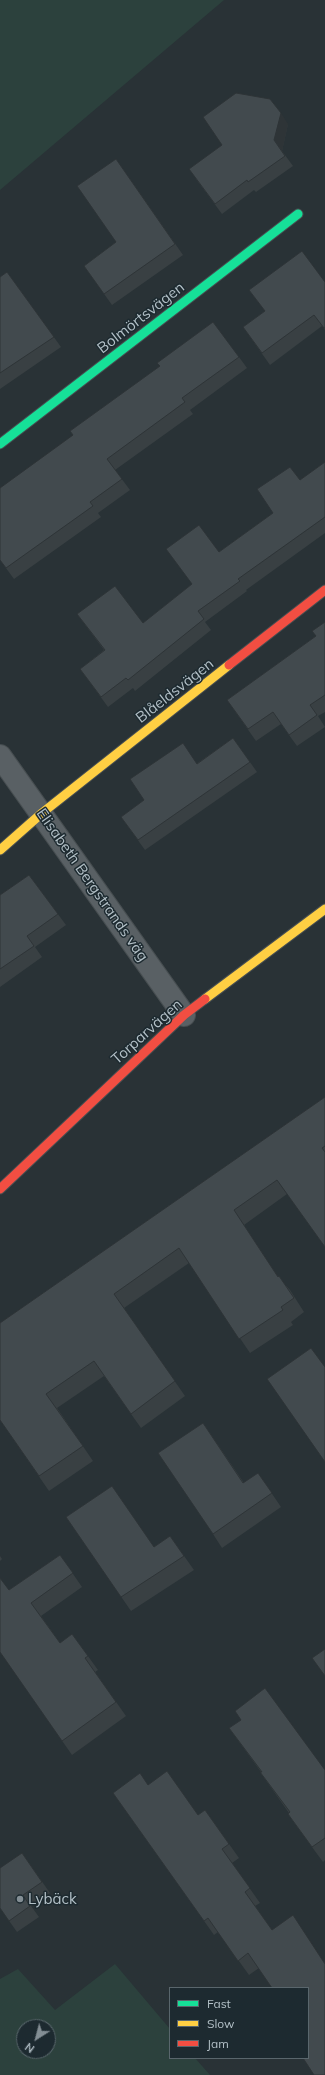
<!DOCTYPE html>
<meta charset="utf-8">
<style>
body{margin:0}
#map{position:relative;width:325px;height:2075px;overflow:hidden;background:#293236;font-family:Mulish,sans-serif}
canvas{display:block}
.legend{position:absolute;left:169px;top:1987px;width:140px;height:72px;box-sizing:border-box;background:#1d2a30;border:1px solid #59666c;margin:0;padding:5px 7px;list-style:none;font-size:12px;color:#b3c0c7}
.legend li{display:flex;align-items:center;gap:8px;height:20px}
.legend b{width:20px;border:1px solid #59666c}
.north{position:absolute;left:16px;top:2019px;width:40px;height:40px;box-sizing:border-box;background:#1d2a30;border:1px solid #59666c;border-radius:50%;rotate:216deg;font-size:11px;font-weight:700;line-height:16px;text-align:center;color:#b3c0c7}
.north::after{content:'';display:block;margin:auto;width:14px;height:18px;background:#838e94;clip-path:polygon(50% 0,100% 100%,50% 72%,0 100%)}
</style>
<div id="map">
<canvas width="325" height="2075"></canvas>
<ul class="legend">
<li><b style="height:5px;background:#16e098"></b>Fast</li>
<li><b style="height:5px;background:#ffcf43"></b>Slow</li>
<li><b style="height:5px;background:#f24e42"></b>Jam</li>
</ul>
<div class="north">N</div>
</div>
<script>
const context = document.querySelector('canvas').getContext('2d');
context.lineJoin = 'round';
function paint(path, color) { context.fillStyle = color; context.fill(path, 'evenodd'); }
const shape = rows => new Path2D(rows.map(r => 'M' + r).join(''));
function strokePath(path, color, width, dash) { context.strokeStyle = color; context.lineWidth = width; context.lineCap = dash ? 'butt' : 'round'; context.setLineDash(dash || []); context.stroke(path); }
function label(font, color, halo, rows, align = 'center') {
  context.font = font + ' Mulish,sans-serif'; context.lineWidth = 3; context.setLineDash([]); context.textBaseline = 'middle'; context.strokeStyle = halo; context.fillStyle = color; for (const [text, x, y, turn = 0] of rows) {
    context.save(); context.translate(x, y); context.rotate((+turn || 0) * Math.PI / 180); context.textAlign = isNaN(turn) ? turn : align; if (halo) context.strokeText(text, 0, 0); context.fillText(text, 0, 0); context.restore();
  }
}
paint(shape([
 [0,0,224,0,0,190],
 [115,1964,170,2029,170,2058,195,2058,210,2075,0,2075,0,1979,18,1969,55,2010],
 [24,2027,48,2027,48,2051,24,2051]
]), '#2c413d');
const street = shape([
 [0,756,184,1015]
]);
const fast = shape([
 [0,444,298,214]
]);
const slow = shape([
 [0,850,42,813,229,665],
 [205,999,325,909]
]);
const jam = shape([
 [229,665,325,590],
 [0,1189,184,1015,205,999]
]);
strokePath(street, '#474e51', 24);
strokePath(fast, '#474e51', 11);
strokePath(slow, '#474e51', 11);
strokePath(jam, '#474e51', 11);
strokePath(street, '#596064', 22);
strokePath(fast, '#16e098', 9);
strokePath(slow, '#ffcf43', 9);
strokePath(jam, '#f24e42', 9);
paint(shape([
 [288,124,282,151,293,166,256,192,254,190,222,214,196,179],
 [116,159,183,255,112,305,84,266,116,242],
 [7,272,61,347,0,389,0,277],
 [325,282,325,330,322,326,270,365,243,327,265,311,249,290],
 [239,357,247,368,190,410,193,414,115,470,130,490,98,513,101,517,14,579,0,560,0,488],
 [325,462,325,533,246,590,247,591,205,622,211,630,135,691,133,688,108,707,80,669,104,650,77,614,143,623,192,584,219,552,273,513,300,480],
 [325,622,325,712,318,716,325,727,297,746,281,724,256,741,227,700,316,636],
 [233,738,257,772,145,850,121,817],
 [29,875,66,925,35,947,42,957,0,987,0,895],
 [325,1097,325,1247,287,1194,244,1225,278,1277,290,1290,304,1312,291,1322,293,1325,250,1353,189,1263,124,1308,185,1396,141,1428,104,1376,57,1408,93,1461,49,1491,0,1420,0,1323],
 [203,1423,244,1483,258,1473,281,1507,222,1548,213,1534],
 [66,1517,154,1547,170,1536,194,1570,131,1611],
 [60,1555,82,1587,41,1616,60,1643,72,1634,98,1670,95,1672,126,1716,72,1755,0,1652,9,1590],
 [0,1556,2,1559,0,1561],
 [229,1728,325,1770,325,1860,323,1862,298,1828,288,1814,289,1813,260,1772,261,1772],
 [148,1785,198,1815,205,1810,239,1858,232,1863,260,1903,255,1906,272,1930,303,1930,308,1988,259,1968,249,1975,218,1932,214,1935,113,1793],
 [22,1853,50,1893,31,1906,39,1917,17,1932,0,1908]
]), '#394043');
paint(shape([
 [281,113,288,124,282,151,274,140],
 [234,1210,288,1291,278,1277],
 [293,1915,325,1963,325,1964]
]), '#2e3437');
const building = shape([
 [236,93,270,99,281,113,274,140,285,156,248,182,247,180,215,204,189,169,222,145,203,117,236,93],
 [116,159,175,244,104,294,84,266,116,242,77,186,116,159],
 [302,251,325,282,325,328,324,328,314,315,262,353,243,327,265,311,249,290,302,251],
 [7,272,54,337,0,373,0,277,7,272],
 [213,322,239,357,182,398,185,402,107,459,122,479,90,502,93,506,6,568,0,560,0,488,73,435,70,431,160,366,157,363,213,322],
 [325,462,325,517,238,579,240,581,198,611,204,619,128,680,126,678,101,697,80,669,105,650,77,614,115,586,143,623,192,584,166,549,199,525,219,552,273,513,257,489,290,467,300,480,325,462],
 [325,622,325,695,310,705,317,715,289,735,273,712,248,729,227,700,316,636,312,631,325,622],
 [233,738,250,762,138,840,121,817,144,800,130,779,183,743,197,764,233,738],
 [29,875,58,914,27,936,34,946,0,969,0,895,29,875],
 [325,1097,325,1146,322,1148,325,1152,325,1247,277,1180,234,1210,278,1277,279,1276,294,1298,281,1307,283,1310,239,1339,179,1248,114,1294,175,1381,131,1414,94,1361,46,1394,83,1446,39,1476,0,1420,0,1323,325,1097],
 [311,1348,325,1367,325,1462,267,1379,311,1348],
 [203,1423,243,1483,258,1473,272,1493,213,1534,158,1453,203,1423],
 [112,1486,154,1547,170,1536,184,1556,121,1597,66,1517,112,1486],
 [60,1555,73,1573,31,1603,60,1643,72,1634,88,1656,85,1658,116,1702,62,1741,0,1652,0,1578,9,1590,60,1555],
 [325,1649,325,1676,312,1658,325,1649],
 [265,1688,325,1770,325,1838,312,1847,288,1814,290,1812,260,1772,262,1772,229,1728,241,1720,235,1711,265,1688],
 [167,1771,198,1815,205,1810,229,1844,222,1849,250,1888,245,1892,272,1930,293,1915,325,1964,325,2075,314,2075,303,2058,308,2058,308,1988,272,1988,248,1953,238,1961,208,1918,204,1921,113,1793,140,1773,148,1785,167,1771],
 [22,1853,42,1882,23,1895,30,1906,9,1921,0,1908,0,1868,22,1853]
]);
paint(building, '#424a4e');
strokePath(building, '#2e3437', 1);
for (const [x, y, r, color] of [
 [20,1899,4,"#838e94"]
]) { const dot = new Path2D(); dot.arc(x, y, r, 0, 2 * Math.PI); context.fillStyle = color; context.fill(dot); strokePath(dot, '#1d2a30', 1.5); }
label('15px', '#b3c0c7', '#1d2a30', [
 ["Bolmörtsvägen",141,318,-38],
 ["Blåeldsvägen",175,691,-38],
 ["Elisabeth Bergstrands väg",92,885,55],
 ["Torparvägen",147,1032,-42]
]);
label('15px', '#b3c0c7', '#1d2a30', [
 ["Lybäck",28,1899]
], 'left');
</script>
